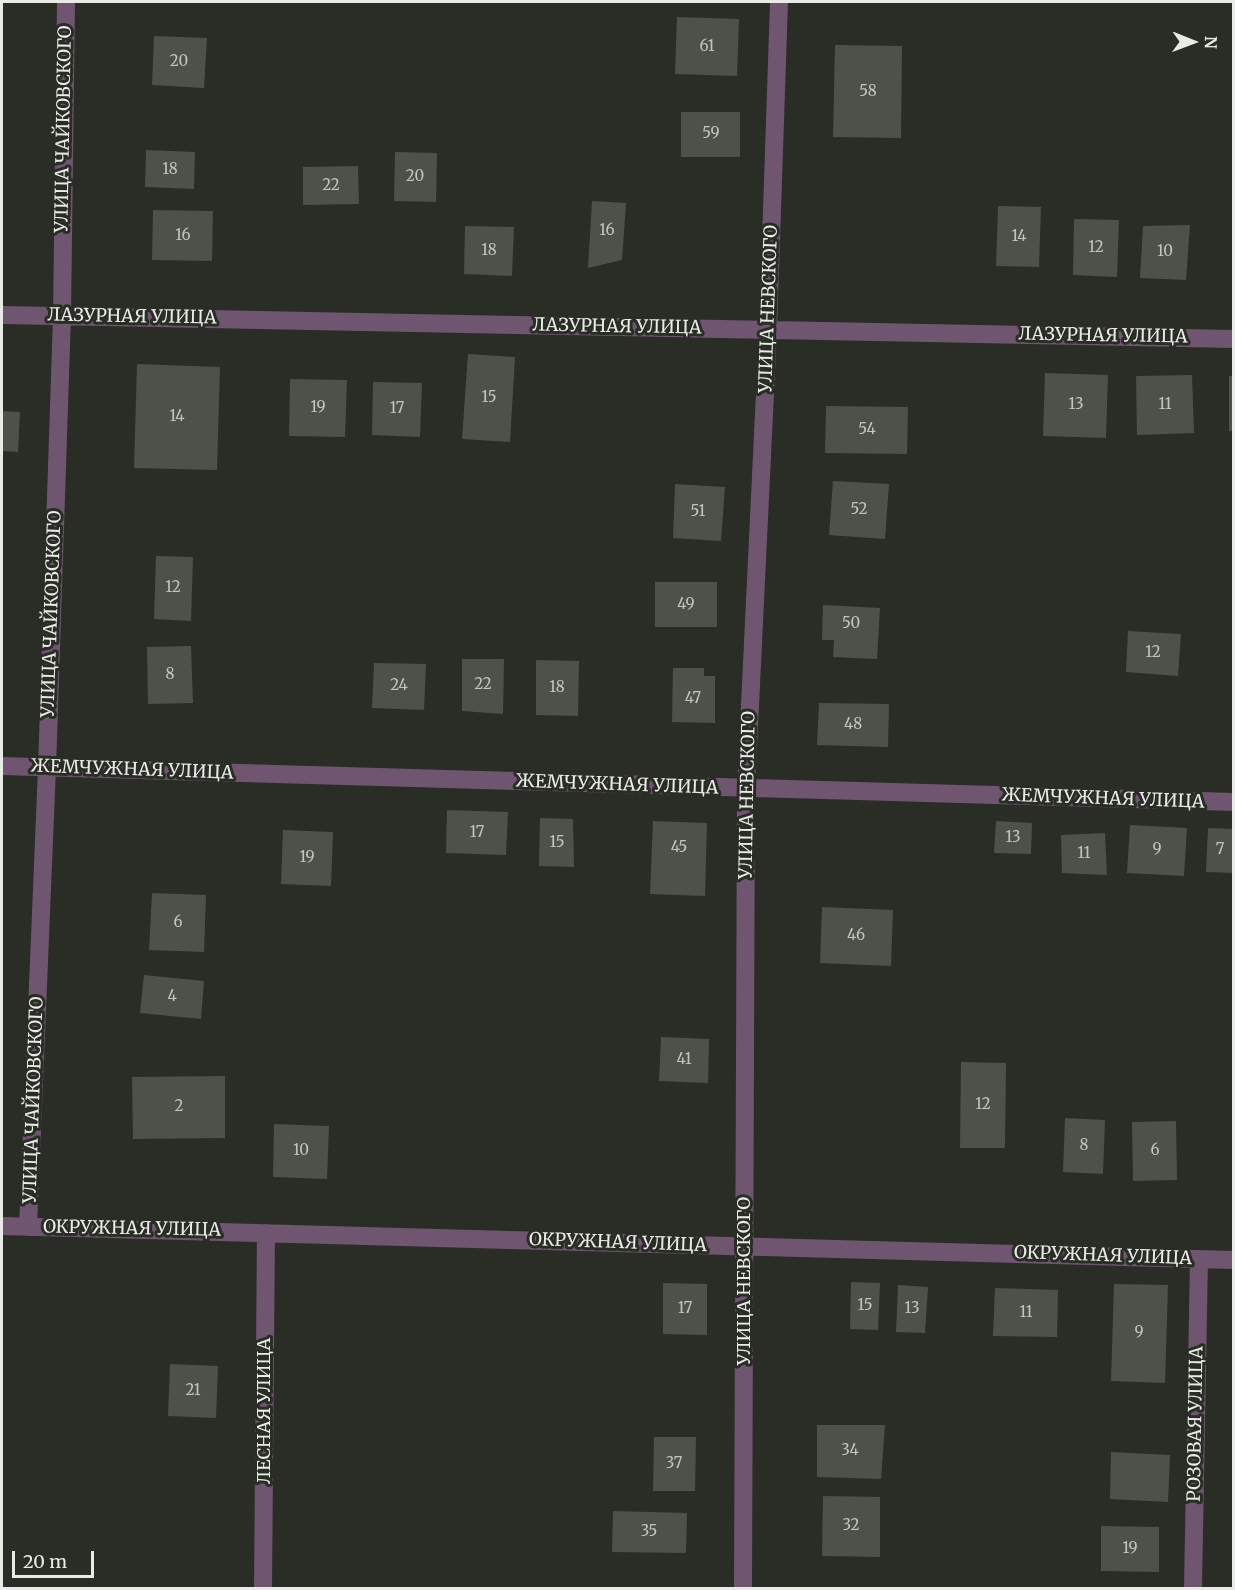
<!DOCTYPE html>
<meta charset="utf-8">
<style>
body{margin:0}
#map{position:relative;width:1235px;height:1590px;overflow:hidden;background:#292d26;font-family:Merriweather,serif}
canvas{display:block}
.frame{position:absolute;inset:0;border:3px solid #e9ebe6;pointer-events:none}
.north{position:absolute;left:1163px;top:12px;width:60px;height:60px;-webkit-text-stroke:4px #292d26;paint-order:stroke;rotate:91deg;font-size:16px;font-weight:700;line-height:24px;text-align:center;color:#e9ebe6}
.north::after{content:'';display:block;margin:auto;width:21px;height:27px;background:#e9ebe6;clip-path:polygon(50% 0,100% 100%,50% 72%,0 100%)}
.scale{position:absolute;left:12px;top:1551px;width:82px;height:27px;box-sizing:border-box;border:3px solid #e9ebe6;border-top:0;padding-left:8px;font-size:18px;line-height:21px;white-space:nowrap;color:#e9ebe6;-webkit-text-stroke:4px #292d26;paint-order:stroke}
</style>
<div id="map">
<canvas width="1235" height="1590"></canvas>
<div class="frame"></div>
<div class="north">N</div>
<div class="scale">20 m</div>
</div>
<script>
const context = document.querySelector('canvas').getContext('2d');
context.lineJoin = 'round';
function paint(path, color) { context.fillStyle = color; context.fill(path, 'evenodd'); }
const shape = rows => new Path2D(rows.map(r => 'M' + r).join(''));
function strokePath(path, color, width, dash) { context.strokeStyle = color; context.lineWidth = width; context.lineCap = dash ? 'butt' : 'round'; context.setLineDash(dash || []); context.stroke(path); }
function label(font, color, halo, rows, align = 'center') {
  context.font = font + ' Merriweather,serif'; context.lineWidth = 6; context.setLineDash([]); context.textBaseline = 'middle'; context.strokeStyle = halo; context.fillStyle = color; for (const [text, x, y, turn = 0] of rows) {
    context.save(); context.translate(x, y); context.rotate((+turn || 0) * Math.PI / 180); context.textAlign = isNaN(turn) ? turn : align; if (halo) context.strokeText(text, 0, 0); context.fillText(text, 0, 0); context.restore();
  }
}
paint(shape([
 [677,17,739,19,737,76,675,74],
 [154,36,207,38,204,88,152,85],
 [835,45,902,46,901,138,833,137],
 [681,112,740,112,740,157,681,157],
 [146,150,195,152,194,189,145,187],
 [395,152,437,153,436,202,394,201],
 [358,166,359,204,303,205,303,167],
 [592,201,626,203,622,260,588,268],
 [998,206,1041,207,1039,267,996,266],
 [153,210,213,211,212,261,152,260],
 [1074,219,1119,220,1117,277,1073,275],
 [1190,225,1186,280,1140,278,1143,226],
 [465,226,514,227,512,276,464,274],
 [468,354,515,357,510,442,462,439],
 [137,364,220,367,217,470,134,468],
 [1045,373,1108,375,1106,438,1043,436],
 [1192,375,1194,433,1137,435,1136,376],
 [1229,376,1234,376,1234,431,1229,431],
 [290,379,347,380,345,437,289,436],
 [373,382,422,383,420,437,372,435],
 [826,406,908,407,907,454,825,453],
 [2,411,20,412,18,452,2,451],
 [833,481,889,484,885,539,829,535],
 [675,484,725,487,721,541,673,538],
 [156,556,193,557,191,621,154,619],
 [655,582,717,582,717,627,655,627],
 [823,605,880,608,877,659,833,657,834,640,822,640],
 [1128,631,1181,634,1178,676,1126,672],
 [191,646,193,703,148,704,147,647],
 [462,659,504,659,503,714,462,711],
 [536,660,579,661,578,716,536,715],
 [374,663,426,664,424,710,372,708],
 [673,668,704,668,704,676,715,676,715,723,672,722],
 [819,703,889,704,888,747,817,745],
 [447,810,508,812,506,855,446,853],
 [540,818,573,819,574,867,539,866],
 [653,821,707,823,705,896,650,894],
 [996,821,1032,823,1031,854,994,853],
 [1130,825,1187,828,1184,876,1127,873],
 [1208,828,1234,829,1234,873,1206,872],
 [283,830,333,832,331,886,281,884],
 [1105,833,1107,875,1062,873,1061,835],
 [152,893,206,895,204,952,149,950],
 [822,907,893,910,891,966,820,963],
 [144,975,204,981,201,1019,140,1013],
 [661,1037,709,1039,708,1083,659,1081],
 [961,1062,1006,1063,1005,1148,960,1148],
 [225,1076,225,1138,133,1139,132,1077],
 [1065,1118,1105,1120,1103,1174,1063,1172],
 [1176,1121,1177,1180,1133,1181,1132,1122],
 [274,1124,329,1126,327,1179,273,1177],
 [851,1282,880,1283,878,1330,850,1329],
 [663,1283,707,1284,707,1335,663,1334],
 [1114,1284,1168,1285,1165,1383,1111,1381],
 [898,1285,928,1287,925,1333,896,1332],
 [995,1288,1058,1290,1057,1337,993,1336],
 [170,1364,218,1366,216,1418,168,1416],
 [817,1425,885,1425,881,1479,817,1477],
 [654,1437,696,1437,695,1491,653,1491],
 [1111,1452,1170,1455,1168,1502,1110,1499],
 [823,1496,880,1497,880,1557,822,1556],
 [613,1511,687,1513,686,1553,612,1552],
 [1101,1526,1159,1527,1159,1572,1101,1571]
]), '#4e514a');
strokePath(shape([
 [2,315,1234,339],
 [2,766,1234,802],
 [2,1226,1234,1260],
 [28,1227,47,768,62,316,66,2],
 [263,1588,266,1233],
 [743,1588,746,789,768,330,779,2],
 [1193,1588,1199,1259]
]), '#6f556f', 18);
label('15px', '#c2c4bf', null, [
 ["61",707,47],
 ["20",179,62],
 ["58",868,92],
 ["59",711,134],
 ["18",170,170],
 ["20",415,177],
 ["22",331,186],
 ["16",607,231],
 ["16",183,236],
 ["14",1019,237],
 ["12",1096,248],
 ["18",489,251],
 ["10",1165,252],
 ["15",489,398],
 ["13",1076,405],
 ["11",1165,405],
 ["19",318,408],
 ["17",397,409],
 ["14",177,417],
 ["54",867,430],
 ["52",859,510],
 ["51",698,512],
 ["12",173,588],
 ["49",686,605],
 ["50",851,624],
 ["12",1153,653],
 ["8",170,675],
 ["22",483,685],
 ["24",399,686],
 ["18",557,688],
 ["47",693,699],
 ["48",853,725],
 ["17",477,833],
 ["13",1013,838],
 ["15",557,843],
 ["45",679,848],
 ["9",1157,850],
 ["7",1220,850],
 ["11",1084,854],
 ["19",307,858],
 ["6",178,923],
 ["46",856,936],
 ["4",172,997],
 ["41",684,1060],
 ["12",983,1105],
 ["2",179,1107],
 ["8",1084,1146],
 ["10",301,1151],
 ["6",1155,1151],
 ["15",865,1306],
 ["17",685,1309],
 ["13",912,1309],
 ["11",1026,1313],
 ["9",1139,1333],
 ["21",193,1391],
 ["34",850,1451],
 ["37",674,1464],
 ["32",851,1526],
 ["35",649,1532],
 ["19",1130,1549]
]);
label('18px', '#e9ebe6', '#292d26', [
 ["УЛИЦА ЧАЙКОВСКОГО",64,129,-89],
 ["УЛИЦА НЕВСКОГО",769,309,-88],
 ["ЛАЗУРНАЯ УЛИЦА",132,317,1],
 ["ЛАЗУРНАЯ УЛИЦА",617,327,1],
 ["ЛАЗУРНАЯ УЛИЦА",1103,336,1],
 ["УЛИЦА ЧАЙКОВСКОГО",52,614,-88],
 ["ЖЕМЧУЖНАЯ УЛИЦА",132,770,2],
 ["ЖЕМЧУЖНАЯ УЛИЦА",617,785,2],
 ["УЛИЦА НЕВСКОГО",748,795,-89],
 ["ЖЕМЧУЖНАЯ УЛИЦА",1103,799,2],
 ["УЛИЦА ЧАЙКОВСКОГО",34,1100,-88],
 ["ОКРУЖНАЯ УЛИЦА",132,1229,1],
 ["ОКРУЖНАЯ УЛИЦА",618,1243,2],
 ["ОКРУЖНАЯ УЛИЦА",1103,1256,2],
 ["УЛИЦА НЕВСКОГО",745,1281,-90],
 ["ЛЕСНАЯ УЛИЦА",265,1411,-90],
 ["РОЗОВАЯ УЛИЦА",1196,1424,-89]
]);
</script>
